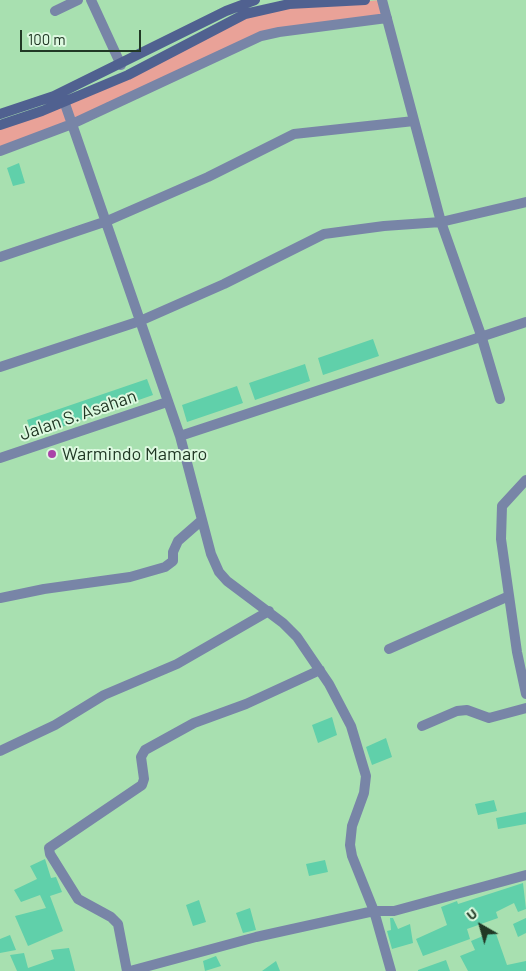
<!DOCTYPE html>
<style>
body{margin:0}
#map{position:relative;width:526px;height:971px;overflow:hidden;background:#a8e0b0;font-family:Barlow,sans-serif}
canvas{display:block}
.north{position:absolute;left:456px;top:901px;width:50px;height:50px;-webkit-text-stroke:4px #ddf9e0;paint-order:stroke;rotate:322deg;font-size:14px;font-weight:700;line-height:20px;text-align:center;color:#213825}
.north::after{content:'';display:block;margin:auto;width:18px;height:22px;background:#213825;clip-path:polygon(50% 0,100% 100%,50% 72%,0 100%)}
.scale{position:absolute;left:20px;top:30px;width:121px;height:22px;box-sizing:border-box;border:2px solid #213825;border-top:0;padding-left:6px;font-size:15px;line-height:18px;white-space:nowrap;color:#213825;-webkit-text-stroke:4px #ddf9e0;paint-order:stroke}
</style>
<div id="map">
<canvas width="526" height="971"></canvas>
<div class="north">U</div>
<div class="scale">100 m</div>
</div>
<script>
const context = document.querySelector('canvas').getContext('2d');
context.lineJoin = 'round';
function paint(path, color) { context.fillStyle = color; context.fill(path, 'evenodd'); }
const shape = rows => new Path2D(rows.map(r => 'M' + r).join(''));
function strokePath(path, color, width, dash) { context.strokeStyle = color; context.lineWidth = width; context.lineCap = dash ? 'butt' : 'round'; context.setLineDash(dash || []); context.stroke(path); }
function label(font, color, halo, rows, align = 'center') {
  context.font = font + ' Barlow,sans-serif'; context.lineWidth = 4; context.setLineDash([]); context.textBaseline = 'middle'; context.strokeStyle = halo; context.fillStyle = color; for (const [text, x, y, turn = 0] of rows) {
    context.save(); context.translate(x, y); context.rotate((+turn || 0) * Math.PI / 180); context.textAlign = isNaN(turn) ? turn : align; if (halo) context.strokeText(text, 0, 0); context.fillText(text, 0, 0); context.restore();
  }
}
paint(shape([
 [381,0,386,18,279,31,72,124,65,102,258,11],
 [64,102,71,124,0,150,0,126]
]), '#e9a298');
paint(shape([
 [19,163,25,183,13,186,7,168],
 [373,339,379,356,323,375,318,358],
 [305,364,310,381,255,400,249,383],
 [147,379,153,395,33,437,27,420],
 [237,386,243,403,187,422,182,405],
 [332,717,337,735,318,743,312,725],
 [386,738,392,757,372,765,366,747],
 [494,800,497,811,478,815,475,804],
 [526,812,526,824,498,829,496,818],
 [45,859,51,878,56,877,62,892,50,896,63,931,28,946,15,916,46,908,40,895,21,902,14,890,37,879,30,866],
 [325,860,328,872,309,876,306,864],
 [523,883,526,909,518,912,514,903,496,912,498,918,467,929,470,939,423,956,416,939,447,925,441,907,457,901,458,904],
 [199,900,206,922,193,926,186,905],
 [250,908,256,930,243,933,236,913],
 [390,918,393,918,398,929,410,924,413,943,392,949,387,931,391,930],
 [526,918,526,933,518,937,513,924],
 [495,931,507,965,526,961,526,971,468,971,460,956,475,950,471,941],
 [10,935,16,950,0,953,0,939],
 [69,948,75,971,17,971,10,955,24,953,28,968,54,959,51,950],
 [216,956,221,966,205,971,203,961],
 [446,960,450,971,418,971,418,970],
 [276,961,280,971,262,971]
]), '#60d0aa');
strokePath(shape([
 [91,0,121,65],
 [382,0,441,222,481,335,500,399],
 [55,11,78,0],
 [64,101,180,436,211,554,219,572,227,581,283,623,297,637,329,684,351,726,366,776,364,793,352,826,350,845,352,856,374,911,391,971],
 [0,151,72,124,261,36,279,32,387,18],
 [0,257,107,221,208,177,294,134,414,121],
 [0,367,140,321,224,284,324,234,384,226,441,222,526,202],
 [180,436,526,322],
 [0,458,167,402],
 [526,480,502,506,501,539,517,652,526,694],
 [0,598,44,589,130,577,165,567,173,561,173,552,178,541,202,520],
 [389,649,509,596],
 [422,726,457,711,467,710,489,718,526,708],
 [0,751,55,725,104,695,177,664,269,611],
 [127,971,118,924,111,917,78,899,50,854,49,848,142,785,144,779,141,757,145,750,194,723,246,704,320,670],
 [130,971,256,937,374,911,394,911,526,875]
]), '#7885a7', 10);
strokePath(shape([
 [0,114,54,96,226,11,255,0],
 [0,125,42,111,128,75,245,14,289,4,365,0]
]), '#506190', 10);
for (const [x, y, r, color] of [
 [52,454,5,"#aa44a8"]
]) { const dot = new Path2D(); dot.arc(x, y, r, 0, 2 * Math.PI); context.fillStyle = color; context.fill(dot); strokePath(dot, '#ddf9e0', 2); }
label('18px', '#213825', '#ddf9e0', [
 ["Jalan S. Asahan",78,415,-19]
]);
label('18px', '#213825', '#ddf9e0', [
 ["Warmindo Mamaro",62,454]
], 'left');
</script>
